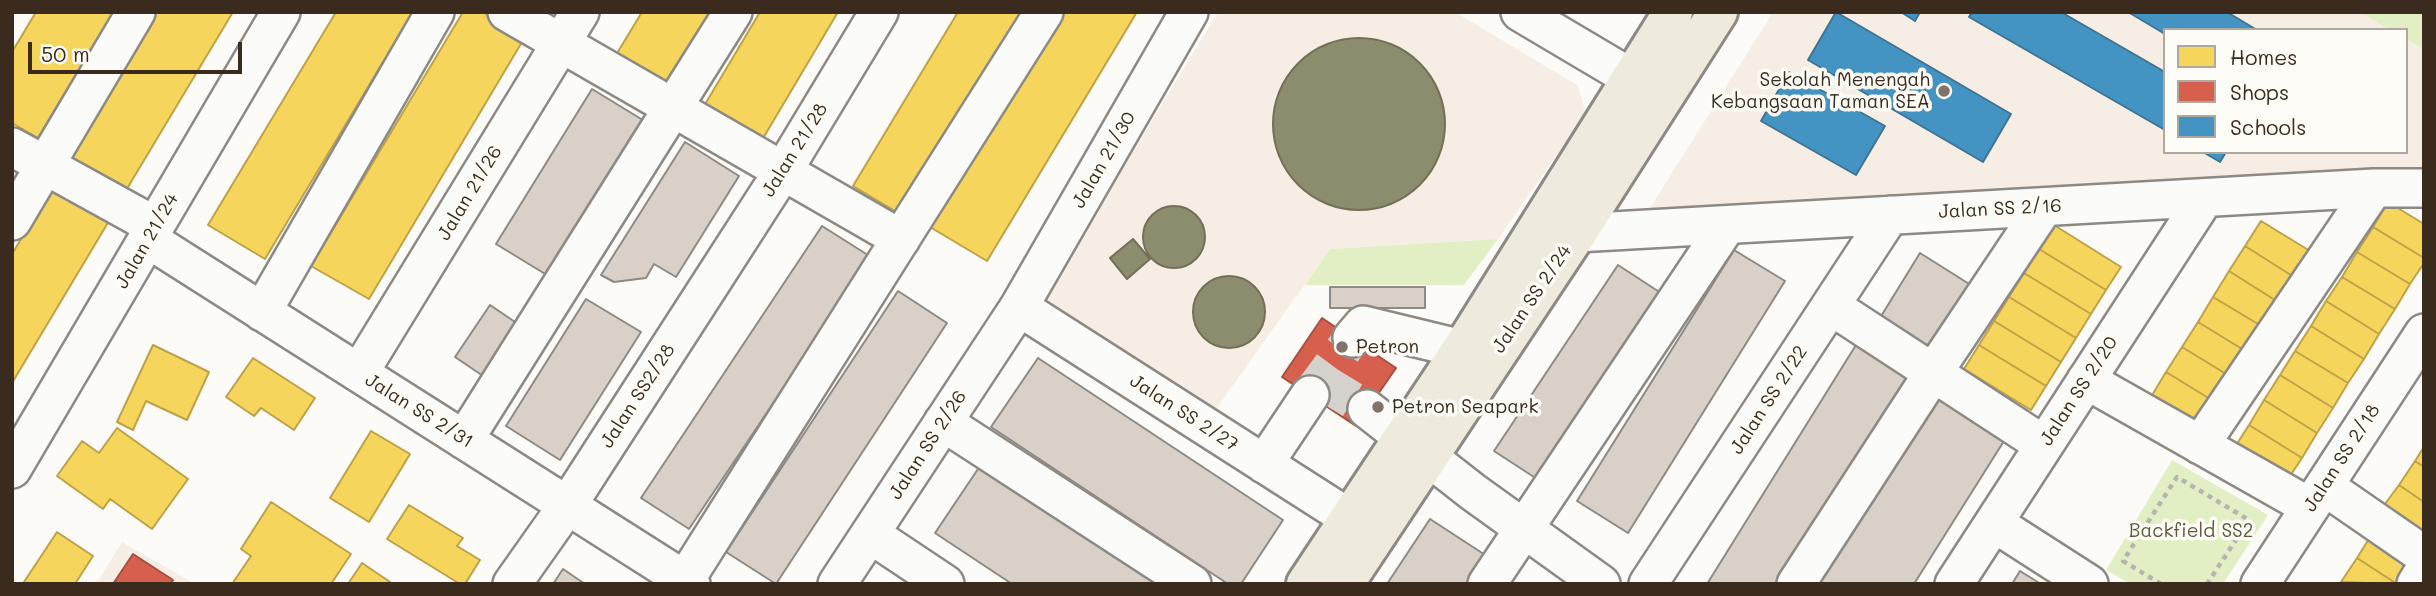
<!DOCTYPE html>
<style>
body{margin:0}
#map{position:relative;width:2436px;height:596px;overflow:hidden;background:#fcfbf8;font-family:Mali,sans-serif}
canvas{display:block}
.frame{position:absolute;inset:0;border:14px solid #3b2a1e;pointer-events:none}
.legend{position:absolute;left:2163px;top:28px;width:245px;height:126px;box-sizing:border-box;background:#fdfcf7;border:2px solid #afa8a0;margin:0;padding:9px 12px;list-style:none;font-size:21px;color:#3b2a1e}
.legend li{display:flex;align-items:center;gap:14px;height:35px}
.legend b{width:35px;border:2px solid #afa8a0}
.scale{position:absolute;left:28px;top:42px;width:214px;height:32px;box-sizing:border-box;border:4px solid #3b2a1e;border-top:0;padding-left:9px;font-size:21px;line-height:24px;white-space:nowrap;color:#3b2a1e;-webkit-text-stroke:5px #fdfcf7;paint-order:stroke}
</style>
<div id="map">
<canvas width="2436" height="596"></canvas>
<div class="frame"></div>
<ul class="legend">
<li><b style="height:19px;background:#f6d55c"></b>Homes</li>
<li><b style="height:19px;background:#d6604d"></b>Shops</li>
<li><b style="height:19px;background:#4393c3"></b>Schools</li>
</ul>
<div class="scale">50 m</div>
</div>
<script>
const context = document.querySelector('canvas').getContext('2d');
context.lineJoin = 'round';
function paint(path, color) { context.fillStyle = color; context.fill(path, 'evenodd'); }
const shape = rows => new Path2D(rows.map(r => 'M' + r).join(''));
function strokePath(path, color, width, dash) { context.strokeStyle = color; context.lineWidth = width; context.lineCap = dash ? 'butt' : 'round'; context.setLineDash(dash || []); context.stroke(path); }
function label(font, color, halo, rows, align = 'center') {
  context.font = font + ' Mali,sans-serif'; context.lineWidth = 7; context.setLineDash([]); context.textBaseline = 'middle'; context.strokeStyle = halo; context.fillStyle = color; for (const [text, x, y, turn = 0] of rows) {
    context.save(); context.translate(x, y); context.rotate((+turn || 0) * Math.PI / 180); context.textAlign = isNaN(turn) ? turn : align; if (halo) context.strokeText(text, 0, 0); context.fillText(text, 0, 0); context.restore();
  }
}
paint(shape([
 [1218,12,1455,12,1577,85,1586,113,1498,239,1330,249,1216,409,1044,298],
 [1773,12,2424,12,2424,170,1650,208],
 [2165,30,2406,30,2406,152,2165,152],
 [122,542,195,584,96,584]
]), '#f6eee5');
paint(shape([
 [2360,12,2424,12,2424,49,2406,39,2406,30,2390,30],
 [1498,239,1464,285,1305,285,1330,249],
 [2172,460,2268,515,2223,584,2130,584,2106,570]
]), '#e2efc5');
const homes = shape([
 [36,12,114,12,38,138,12,123,12,52,36,12],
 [155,12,233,12,122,197,65,163,155,12],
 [336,12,413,12,265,259,208,225,336,12],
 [463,12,483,12,525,37,369,299,311,266,463,12],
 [642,12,720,12,673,90,616,55,642,12],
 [760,12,838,12,762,140,704,106,760,12],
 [958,12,1036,12,910,220,853,186,958,12],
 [1059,12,1137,12,987,261,930,227,1059,12],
 [55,183,112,216,12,383,12,254,55,183],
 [2388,202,2424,224,2424,258,2373,227,2388,202],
 [2261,221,2310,251,2294,277,2245,246,2261,221],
 [2054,225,2121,267,2106,290,2039,249,2054,225],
 [2373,227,2424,258,2424,263,2410,284,2357,252,2373,227],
 [2245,246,2294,277,2278,302,2229,271,2245,246],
 [2039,249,2106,290,2091,314,2024,273,2039,249],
 [2357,252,2410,284,2395,309,2342,277,2357,252],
 [2229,271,2278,302,2263,327,2213,297,2229,271],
 [2024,273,2091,314,2076,338,2009,297,2024,273],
 [2342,277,2395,309,2379,334,2326,301,2342,277],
 [2009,297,2076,338,2061,362,1994,321,2009,297],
 [2213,297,2263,327,2247,352,2198,322,2213,297],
 [2326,301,2379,334,2364,359,2311,326,2326,301],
 [1994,321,2061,362,2046,386,1979,345,1994,321],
 [2198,322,2247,352,2231,377,2182,347,2198,322],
 [2311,326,2364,359,2348,383,2295,351,2311,326],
 [153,345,209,372,187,420,146,401,133,430,117,422,153,345],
 [1979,345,2046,386,2031,410,1964,369,1979,345],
 [2182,347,2231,377,2215,402,2166,372,2182,347],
 [2295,351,2348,383,2333,408,2280,375,2295,351],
 [253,358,315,398,294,430,261,408,254,416,226,397,253,358],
 [2166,372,2215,402,2200,427,2151,397,2166,372],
 [2280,375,2333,408,2317,433,2264,400,2280,375],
 [2264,400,2317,433,2302,458,2249,425,2264,400],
 [2249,425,2302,458,2286,482,2233,450,2249,425],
 [117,428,188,479,152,529,110,499,103,509,57,476,82,441,99,453,117,428],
 [371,431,410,454,369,522,330,498,371,431],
 [2424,447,2424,467,2415,461,2424,447],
 [2415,461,2424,467,2424,502,2399,485,2415,461],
 [2399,485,2424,502,2424,536,2382,508,2399,485],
 [271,502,351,554,331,584,232,584,251,556,241,549,271,502],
 [409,505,463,538,457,546,480,560,465,584,460,584,387,539,409,505],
 [57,532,93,556,75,584,27,584,24,582,57,532],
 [2372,534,2420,565,2408,584,2397,584,2357,558,2372,534],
 [2357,558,2397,584,2341,582,2357,558],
 [362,563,393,584,348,584,362,563]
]);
paint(homes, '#f6d55c');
strokePath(homes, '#bea249', 2);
const shops = shape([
 [1322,318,1396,368,1356,426,1282,377,1322,318],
 [133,554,173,580,171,584,113,584,133,554]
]);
paint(shops, '#d6604d');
strokePath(shops, '#a8503f', 2);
const schools = shape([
 [1836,12,2011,114,1983,162,1808,60,1836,12],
 [1901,12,1920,12,1915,21,1901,12],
 [1972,12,2061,12,2165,72,2165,130,1969,17,1972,12],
 [2128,12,2227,12,2257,30,2165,30,2165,34,2128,12],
 [1789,72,1885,126,1856,175,1761,121,1789,72],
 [2203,152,2226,152,2220,162,2203,152]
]);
paint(schools, '#4393c3');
strokePath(schools, '#417492', 2);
const industry = shape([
 '1273 124a86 86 0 1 1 172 0a86 86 0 1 1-172 0Z',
 '1143 237a31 31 0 1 1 62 0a31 31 0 1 1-62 0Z',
 [1133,239,1150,259,1127,279,1110,258,1133,239],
 '1193 312a36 36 0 1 1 72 0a36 36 0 1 1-72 0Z'
]);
paint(industry, '#8c8c6e');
strokePath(industry, '#746f56', 2);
const building = shape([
 [592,89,651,125,555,280,496,244,592,89],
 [685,142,739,176,676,277,654,264,646,278,614,282,601,275,685,142],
 [822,226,871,257,689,529,641,498,822,226],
 [1734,250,1785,281,1628,533,1577,501,1734,250],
 [1920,253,1974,287,1929,359,1875,326,1920,253],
 [1618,265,1664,295,1540,481,1494,451,1618,265],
 [1330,287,1425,287,1425,308,1330,308,1330,287],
 [898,291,947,323,776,584,726,552,898,291],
 [586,299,641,332,560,460,506,426,586,299],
 [490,305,524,328,489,380,455,357,490,305],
 [1856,345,1909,378,1781,584,1707,584,1856,345],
 [1038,358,1283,520,1241,584,1228,584,991,427,1038,358],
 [1937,389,2009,433,1914,584,1815,584,1937,389],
 [982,463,1165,584,1012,584,935,533,982,463],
 [1430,519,1496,562,1481,584,1387,584,1430,519],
 [563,569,585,584,553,584,563,569],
 [2020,571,2041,584,2012,584,2020,571]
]);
paint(building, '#d9d0c8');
strokePath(building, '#8d8985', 2);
strokePath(shape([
 [1321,381,1367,409],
 [1310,395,1352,338]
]), '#d5d1cc', 37, [37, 18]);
const minor = shape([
 [507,12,901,239],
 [1520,12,1633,79],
 [12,147,155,226],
 [12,221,136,12],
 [1577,233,2374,188,2424,188],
 [148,239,691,584],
 [1831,306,2044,445],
 [1019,307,1349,518],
 [262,312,435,12],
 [1352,338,1363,325,1462,349],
 [359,373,580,12],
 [2086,380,2310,507],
 [1367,409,1473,492,1601,584],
 [943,422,1192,584],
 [464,440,733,12],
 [2200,445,2374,188],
 [1264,464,1310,395],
 [12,469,281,12],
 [2324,486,2424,555],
 [1994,523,2089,584],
 [870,534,945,584],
 [685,580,1044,12],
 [512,584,567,506,709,286,783,171,879,12],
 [837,584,1019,307,1189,12],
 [1487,584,1727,225],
 [1648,584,1890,215],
 [1796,584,1933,373,2044,207],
 [1954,584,2204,199],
 [2260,584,2424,333],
 [2416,584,2424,571]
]);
const major = shape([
 [1306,584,1462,349,1673,12],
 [1344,584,1577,233,1718,12]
]);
strokePath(minor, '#8d8985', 42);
strokePath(major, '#8d8985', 44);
strokePath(shape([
 [2161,584,2123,561,2177,477,2249,520,2207,584]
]), '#b6b4b1', 4.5, [5, 5]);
strokePath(minor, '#fbfbf9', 37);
strokePath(major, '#eeeade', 38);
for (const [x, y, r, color] of [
 [1944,91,7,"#7f736a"],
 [1342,347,7,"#7f736a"],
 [1378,407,7,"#7f736a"]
]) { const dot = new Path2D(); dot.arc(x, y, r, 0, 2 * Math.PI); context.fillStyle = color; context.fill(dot); strokePath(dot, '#fdfcf7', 2.5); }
label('19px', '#3b2a1e', '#fdfcf7', [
 ["Sekolah Menengah",1930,80,"right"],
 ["Kebangsaan Taman SEA",1930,102,"right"],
 ["Petron",1356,347],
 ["Petron Seapark",1392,407]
], 'left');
label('19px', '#3b2a1e', '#fdfcf7', [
 ["Jalan 21/28",795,150,-58],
 ["Jalan 21/30",1104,160,-60],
 ["Jalan 21/26",470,193,-59],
 ["Jalan SS 2/16",2000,209,-3],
 ["Jalan 21/24",147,241,-60],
 ["Jalan SS 2/24",1532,299,-56],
 ["Jalan SS 2/20",2079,391,-57],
 ["Jalan SS2/28",638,396,-57],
 ["Jalan SS 2/22",1769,400,-57],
 ["Jalan SS 2/31",419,411,32],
 ["Jalan SS 2/27",1184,413,33],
 ["Jalan SS 2/26",928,445,-57],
 ["Jalan SS 2/18",2342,458,-57]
]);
label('19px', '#60593d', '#fdfcf7', [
 ["Backfield SS2",2191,531]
]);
</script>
